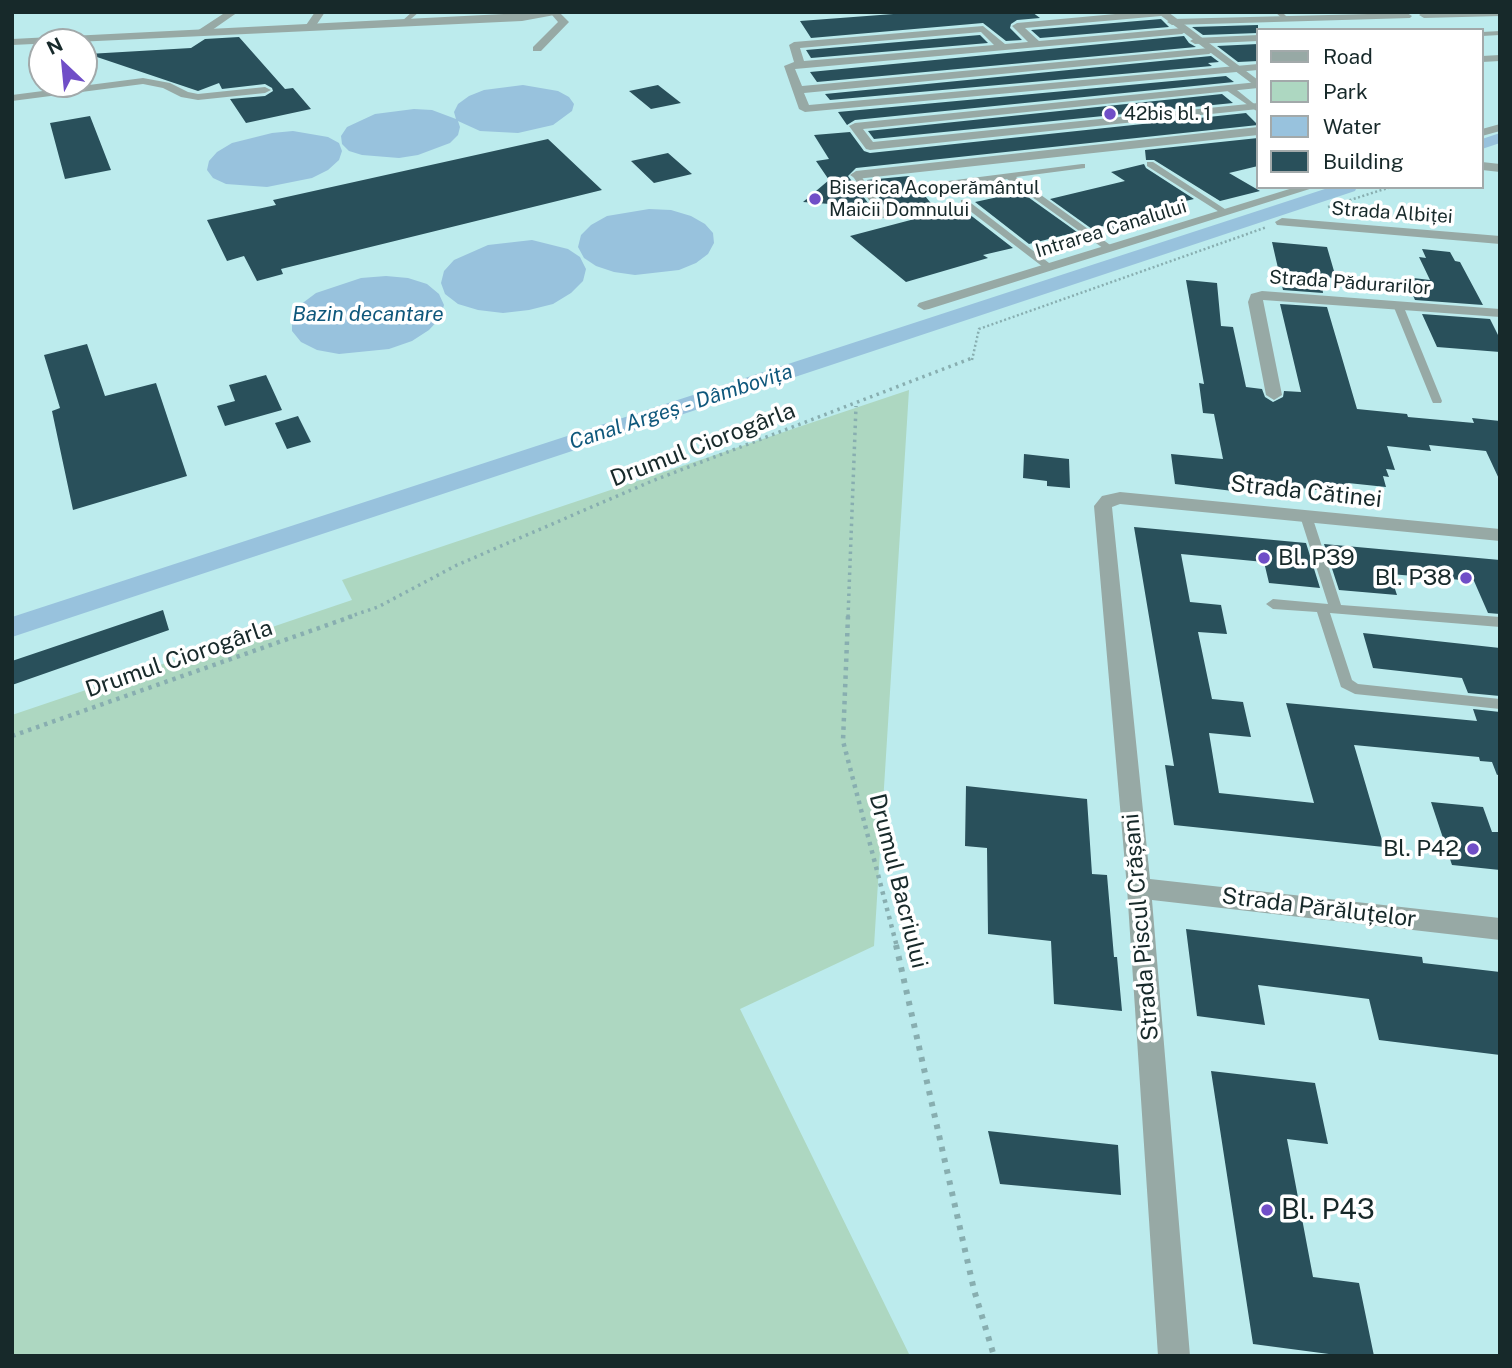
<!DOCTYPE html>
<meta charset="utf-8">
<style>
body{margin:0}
#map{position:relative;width:1512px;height:1368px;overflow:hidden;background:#bcebed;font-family:"Public Sans",sans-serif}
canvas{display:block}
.frame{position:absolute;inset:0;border:14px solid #17292a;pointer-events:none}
.legend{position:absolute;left:1256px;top:28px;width:228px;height:161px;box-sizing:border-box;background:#fff;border:2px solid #a2a9aa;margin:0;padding:9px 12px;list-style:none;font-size:21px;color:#17292a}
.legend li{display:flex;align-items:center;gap:14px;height:35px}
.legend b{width:35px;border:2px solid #a2a9aa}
.north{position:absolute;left:28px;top:28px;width:70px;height:70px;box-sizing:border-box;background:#fff;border:2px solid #a2a9aa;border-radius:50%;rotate:334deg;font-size:19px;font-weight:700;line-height:28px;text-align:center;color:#17292a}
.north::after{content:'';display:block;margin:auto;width:24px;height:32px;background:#704ec7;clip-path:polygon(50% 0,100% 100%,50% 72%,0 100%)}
</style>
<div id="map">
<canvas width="1512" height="1368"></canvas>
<div class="frame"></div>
<ul class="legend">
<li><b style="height:9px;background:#97a9a5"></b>Road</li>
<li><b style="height:19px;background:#add7c1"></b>Park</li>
<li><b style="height:19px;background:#98c2dd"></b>Water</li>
<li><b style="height:19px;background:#29505b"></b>Building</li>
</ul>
<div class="north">N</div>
</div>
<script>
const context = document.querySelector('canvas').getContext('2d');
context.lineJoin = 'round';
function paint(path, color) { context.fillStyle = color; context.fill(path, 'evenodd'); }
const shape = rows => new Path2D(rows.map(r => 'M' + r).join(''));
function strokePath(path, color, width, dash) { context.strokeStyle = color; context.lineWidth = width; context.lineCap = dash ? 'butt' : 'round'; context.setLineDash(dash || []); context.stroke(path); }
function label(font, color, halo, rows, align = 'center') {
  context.font = font + ' "Public Sans",sans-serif'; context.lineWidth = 7; context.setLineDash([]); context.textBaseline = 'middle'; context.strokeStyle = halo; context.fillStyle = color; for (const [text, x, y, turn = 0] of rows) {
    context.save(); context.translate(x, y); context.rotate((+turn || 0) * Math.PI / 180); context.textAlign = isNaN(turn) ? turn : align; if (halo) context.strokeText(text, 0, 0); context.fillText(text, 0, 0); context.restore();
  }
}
paint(shape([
 [909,390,874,946,740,1009,910,1356,12,1356,12,715,352,600,342,580]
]), '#add7c1');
paint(shape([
 [523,85,558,91,569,97,574,104,572,111,553,125,518,133,480,131,458,121,460,127,458,135,450,143,418,155,399,158,362,155,349,151,342,144,341,136,347,127,375,114,414,109,432,110,456,119,454,112,458,104,469,96,484,90],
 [293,131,328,137,339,143,342,151,339,160,328,170,312,178,267,187,226,184,213,178,207,170,209,161,217,152,232,143,272,133],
 [649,209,671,210,691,216,705,224,713,233,714,243,708,254,696,263,679,270,635,275,614,272,596,266,584,258,578,247,581,235,591,225,607,216],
 [532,240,568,249,580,257,586,269,583,281,571,293,553,304,529,310,503,313,478,310,458,304,445,294,441,283,444,271,454,260,488,245],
 [386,276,408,278,427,284,439,294,444,305,440,318,429,330,412,341,389,349,339,354,317,350,301,342,292,331,292,318,300,305,316,293,361,278]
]), '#98c2dd');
paint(shape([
 [1500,133,1500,143,1482,149,1482,139,1500,133],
 [1331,187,1357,187,1355,191,12,637,12,617,1331,187]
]), '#98c2dd');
paint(shape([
 [920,12,1032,12,1040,18,1017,20,1011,24,1010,28,1022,40,1006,41,983,23,811,38,800,21],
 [1161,19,1169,27,1040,38,1031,30],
 [1258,25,1258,33,1203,35,1192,27],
 [980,35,988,43,811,58,806,50],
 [1184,36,1189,43,1196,47,817,82,810,72],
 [239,37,285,89,293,88,311,109,246,123,230,99,265,96,273,91,272,88,265,84,222,89,219,83,198,91,88,54,191,48,205,39],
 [1258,44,1258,61,1238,62,1217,46],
 [1211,56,1219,62,1208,63,1212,66,830,100,825,94],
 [1226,76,1234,82,855,120,847,125,838,112],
 [658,85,681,103,651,109,629,91],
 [1222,94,1233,103,874,139,868,131],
 [1246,113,1258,125,856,168,848,176,871,207,803,202,829,180,816,161,829,159,814,135,850,132,864,151,870,153],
 [90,116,111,170,65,179,50,123],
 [1258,138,1258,166,1229,173,1260,191,1220,201,1154,160,1146,160,1145,150],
 [548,139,602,190,281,269,283,274,257,281,244,256,227,261,207,220,276,205,273,200],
 [668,153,692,174,654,183,631,161],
 [1144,164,1146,168,1194,199,1140,212,1156,223,1113,233,1103,226,1092,229,1050,199,1125,181,1111,172],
 [909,176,938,212,886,208,867,180],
 [1021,192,1077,232,1029,244,975,202],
 [960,207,1013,248,983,255,988,258,906,282,850,236],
 [1272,242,1327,247,1336,278,1323,277,1326,287,1322,286,1323,293,1283,290],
 [1422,249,1450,252,1455,261,1460,262,1483,305,1415,300,1405,277,1430,280,1419,257,1426,258],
 [1186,280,1217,283,1221,326,1233,327,1246,387,1262,389,1265,397,1273,402,1283,397,1284,391,1301,392,1280,304,1327,307,1357,409,1407,414,1408,417,1474,423,1472,418,1500,421,1500,481,1486,451,1429,445,1431,451,1387,446,1395,470,1386,469,1389,477,1383,476,1386,487,1348,483,1354,502,1329,500,1327,491,1264,484,1266,495,1175,484,1171,454,1223,459,1214,414,1203,413,1199,383,1204,384],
 [1422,314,1490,319,1500,339,1500,352,1437,347],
 [87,344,105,396,156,383,187,476,73,510,52,411,60,408,44,355],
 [266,375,282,410,225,426,217,406,235,401,229,385],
 [298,416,311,442,287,449,275,423],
 [1024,454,1069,459,1070,488,1047,486,1047,481,1023,478],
 [1134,527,1306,543,1320,588,1269,583,1264,562,1181,554,1190,602,1221,605,1227,634,1198,632,1212,699,1243,702,1251,737,1209,733,1219,793,1314,803,1286,703,1477,721,1473,709,1500,712,1500,774,1497,775,1492,762,1480,761,1479,757,1354,745,1384,847,1174,825,1165,765,1174,766],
 [1324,544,1500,560,1500,614,1488,613,1474,581,1390,574,1397,595,1339,590],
 [163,610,169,630,12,685,12,661],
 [1363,633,1500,648,1500,696,1468,693,1462,678,1373,668],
 [966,786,1087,799,1092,874,1107,875,1114,957,1117,957,1122,1011,1054,1004,1051,941,988,934,987,848,965,846],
 [1431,802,1483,807,1492,832,1500,832,1500,870,1452,865],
 [1186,929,1422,957,1423,963,1500,972,1500,1055,1379,1040,1369,999,1258,985,1265,1025,1197,1016],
 [1211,1071,1315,1083,1328,1144,1287,1139,1313,1277,1359,1283,1374,1356,1344,1356,1253,1344],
 [988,1131,1118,1145,1121,1195,1000,1184]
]), '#29505b');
strokePath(shape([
 [1328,207,1391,187],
 [972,360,979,329,1267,227]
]), '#88aeb0', 2.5, [2, 2.5]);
strokePath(shape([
 [348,617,378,607,457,565,652,481,972,358],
 [848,617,856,406]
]), '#88aeb0', 3.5, [2.5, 4.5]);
strokePath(shape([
 [848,616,843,741,897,947],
 [12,736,353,616]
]), '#88aeb0', 4.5, [3.5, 5]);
strokePath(shape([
 [896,945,974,1290,994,1356]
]), '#88aeb0', 6, [4.5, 7]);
paint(shape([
 [412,12,419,12,405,24,401,24,401,22,412,12],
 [1275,12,1282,12,1290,20,1285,21,1275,12],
 [1500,31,1500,35,1482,36,1482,32,1500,31],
 [1226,86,1232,86,1258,107,1258,112,1226,90,1226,86],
 [1147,162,1153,162,1231,213,1224,215,1147,166,1147,162],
 [1082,164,1085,164,1085,168,1016,177,1113,247,1113,251,1107,251,1007,179,948,187,944,184,948,181,1082,164],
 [853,173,859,173,888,216,887,218,881,218,852,175,853,173],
 [961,200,967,200,1053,266,1053,270,1047,270,961,204,961,200],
 [1398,302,1403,305,1442,401,1441,403,1433,403,1432,401,1393,305,1398,302],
 [1306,512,1312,516,1341,605,1500,617,1500,627,1330,613,1352,680,1358,684,1500,699,1500,709,1355,694,1341,687,1317,612,1273,609,1266,604,1273,599,1328,604,1300,516,1306,512]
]), '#97a9a5');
paint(shape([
 [226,12,238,12,205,35,197,35,197,31,226,12],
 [315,12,325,12,313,30,305,30,304,28,315,12],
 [1137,12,1166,13,1161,16,1025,28,1039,41,1182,28,1187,31,1182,34,795,69,802,86,1209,48,1214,51,1209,54,804,93,809,105,1258,64,1258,70,805,112,799,109,784,66,794,62,789,45,794,42,983,26,1005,44,1028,42,1012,26,1017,23,1137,12],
 [981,32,994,45,804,61,800,48,981,32],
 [1500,12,1500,16,1424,18,1419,15,1423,12,1500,12],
 [554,13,560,13,569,22,541,51,533,51,533,47,558,22,552,15,554,13],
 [1407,13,1412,16,1410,18,1172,25,1167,22,1172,19,1407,13],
 [1258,35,1258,41,1195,44,1190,41,1195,38,1258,35],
 [1500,55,1500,61,1482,62,1482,56,1500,55],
 [143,78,170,83,188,92,198,94,265,87,271,90,265,93,198,100,181,97,163,88,143,84,12,101,12,95,143,78],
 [1258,82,1258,88,863,129,873,142,1258,103,1258,109,870,150,866,149,849,126,855,123,1258,82],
 [1258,127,1258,135,856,179,850,175,856,171,1258,127],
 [1482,162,1500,164,1500,172,1482,170,1482,162],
 [1296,187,1316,187,929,309,924,310,917,306,919,303,1296,187],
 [1282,218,1500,236,1500,244,1277,225,1275,222,1282,218],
 [1262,291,1500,309,1500,317,1263,300,1282,395,1274,400,1266,395,1248,302,1251,294,1262,291],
 [1120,492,1500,529,1500,541,1120,504,1112,507,1150,879,1500,918,1500,940,1152,900,1190,1356,1158,1356,1127,888,1094,506,1102,496,1120,492]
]), '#97a9a5');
paint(shape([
 [543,12,571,12,522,21,12,45,12,39,543,12],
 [1156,12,1168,12,1258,80,1258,88,1156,12],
 [1500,124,1500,131,1482,136,1482,129,1500,124]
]), '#97a9a5');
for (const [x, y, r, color] of [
 [1110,114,7,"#704ec7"],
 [815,199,7,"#704ec7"],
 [1264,558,7,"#704ec7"],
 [1466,578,7,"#704ec7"],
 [1473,849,7,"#704ec7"],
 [1267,1210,7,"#704ec7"]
]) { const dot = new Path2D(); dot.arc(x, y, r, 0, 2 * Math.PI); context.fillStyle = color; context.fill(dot); strokePath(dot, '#fff', 2.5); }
label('19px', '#17292a', '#fff', [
 ["42bis bl. 1",1124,114],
 ["Biserica Acoperământul",829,188],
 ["Maicii Domnului",829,210]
], 'left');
label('19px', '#17292a', '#fff', [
 ["Strada Albiței",1392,213,4],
 ["Intrarea Canalului",1111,229,-17],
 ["Strada Pădurarilor",1350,283,4]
]);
label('italic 21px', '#0f587c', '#fff', [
 ["Bazin decantare",368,315],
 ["Canal Argeș - Dâmbovița",681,407,-18]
]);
label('23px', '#17292a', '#fff', [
 ["Drumul Ciorogârla",703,445,-21],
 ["Strada Cătinei",1306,492,6],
 ["Drumul Ciorogârla",179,659,-19],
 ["Drumul Bacriului",898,881,76],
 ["Strada Părăluțelor",1319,908,7],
 ["Strada Piscul Crășani",1141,927,-95]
]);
label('23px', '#17292a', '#fff', [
 ["Bl. P39",1278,558,"left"],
 ["Bl. P38",1452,578],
 ["Bl. P42",1459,849]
], 'right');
label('28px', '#17292a', '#fff', [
 ["Bl. P43",1281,1210]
], 'left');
</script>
